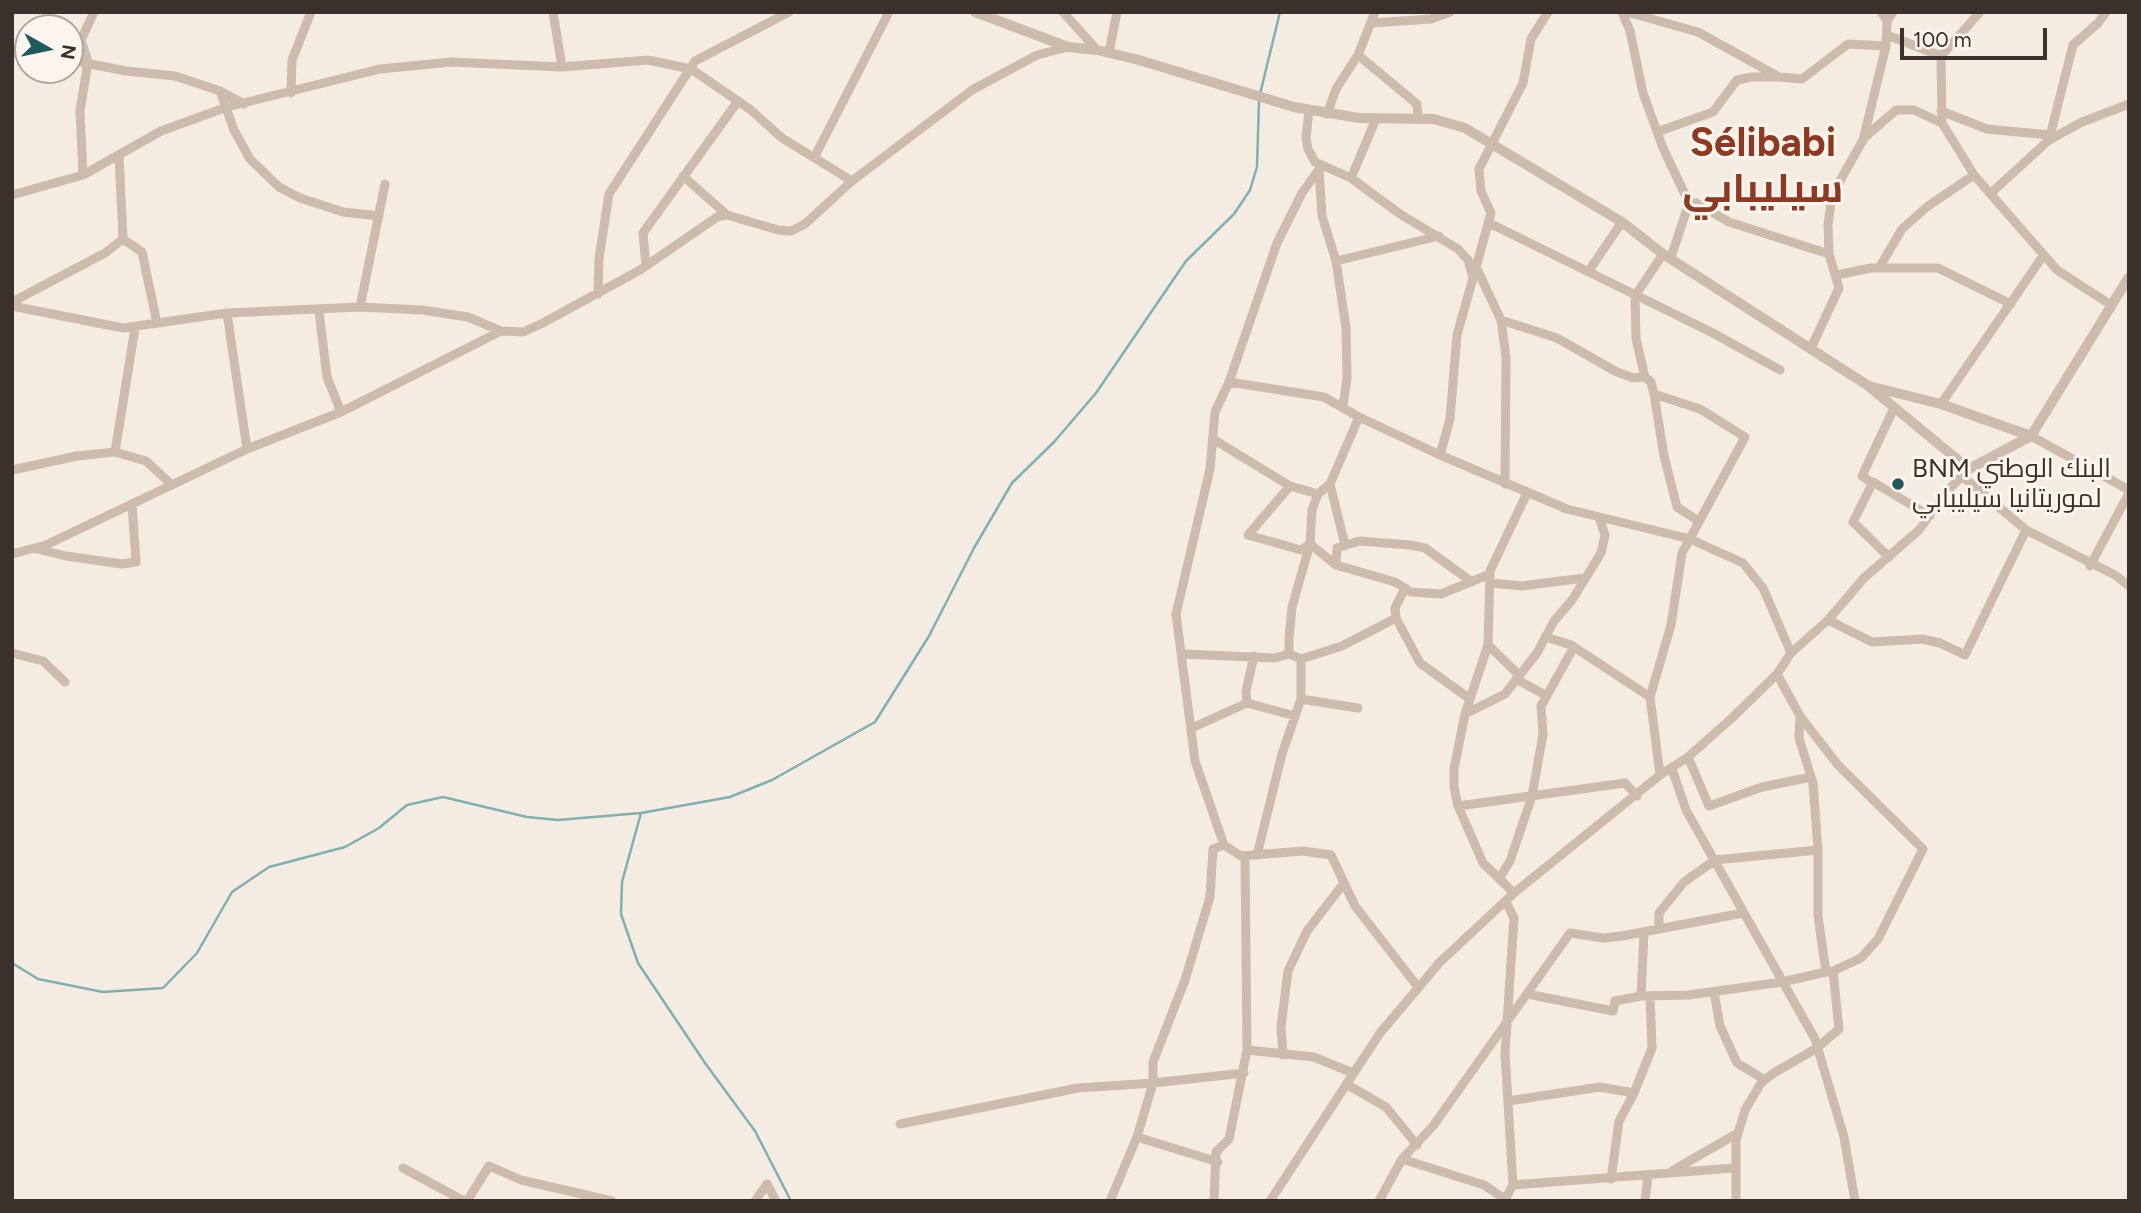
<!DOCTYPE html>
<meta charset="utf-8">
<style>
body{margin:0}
#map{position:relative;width:2141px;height:1213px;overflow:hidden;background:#f4ebe1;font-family:Figtree,sans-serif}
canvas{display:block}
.frame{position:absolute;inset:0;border:14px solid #3b302b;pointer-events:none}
.north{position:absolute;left:14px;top:14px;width:70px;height:70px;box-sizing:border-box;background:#fbf5ee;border:2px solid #aea6a0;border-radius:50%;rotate:99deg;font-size:19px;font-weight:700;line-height:28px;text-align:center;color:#3b302b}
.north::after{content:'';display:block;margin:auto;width:24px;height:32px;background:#1f5a5e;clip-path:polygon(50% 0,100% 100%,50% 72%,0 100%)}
.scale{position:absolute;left:1900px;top:28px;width:147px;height:32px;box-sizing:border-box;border:4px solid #3b302b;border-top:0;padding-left:9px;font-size:21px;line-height:24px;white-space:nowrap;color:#3b302b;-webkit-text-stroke:5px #fbf5ee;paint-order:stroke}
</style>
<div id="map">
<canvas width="2141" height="1213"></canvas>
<div class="frame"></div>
<div class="north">N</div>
<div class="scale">100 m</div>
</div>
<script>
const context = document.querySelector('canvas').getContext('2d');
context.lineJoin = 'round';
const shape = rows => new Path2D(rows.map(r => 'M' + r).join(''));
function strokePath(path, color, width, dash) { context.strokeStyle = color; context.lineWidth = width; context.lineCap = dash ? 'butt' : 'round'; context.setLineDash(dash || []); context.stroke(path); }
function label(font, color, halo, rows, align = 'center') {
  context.font = font + ' Figtree,Cairo,sans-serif'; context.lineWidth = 6; context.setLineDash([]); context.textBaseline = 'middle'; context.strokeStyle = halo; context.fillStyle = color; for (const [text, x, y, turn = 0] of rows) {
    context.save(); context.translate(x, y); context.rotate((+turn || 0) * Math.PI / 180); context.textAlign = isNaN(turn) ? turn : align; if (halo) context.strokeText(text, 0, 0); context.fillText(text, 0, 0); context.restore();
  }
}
strokePath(shape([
 [1260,94,1280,12],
 [641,813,622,882,621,914,638,963,705,1063,755,1131,791,1201],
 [12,963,38,979,103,992,163,988,197,953,232,892,269,867,345,847,379,828,407,805,443,797,527,817,558,820,641,813,730,797,772,780,875,722,929,636,974,548,1012,483,1054,442,1096,393,1186,261,1234,214,1250,190,1257,167,1259,100]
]), '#7fb0b2', 2.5);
strokePath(shape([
 [553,12,562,67],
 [1063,12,1097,50],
 [1622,12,1630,31,1643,93,1663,148,1689,203,1671,257],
 [1627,12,1698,32,1779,77,1802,79,1848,44,1886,46],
 [1881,12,1887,21],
 [1371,23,1431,19,1450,12],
 [1887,35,1941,56,1980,12],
 [12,52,28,54],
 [1109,52,1117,12],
 [1358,55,1417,104,1418,118],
 [1941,56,1942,123,1974,175,2057,270,2111,305],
 [70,60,126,71,175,76,220,91,244,104],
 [220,91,234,130,250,159,279,187,300,198,343,212,379,216],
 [291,93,292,60,311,12],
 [1309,110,1306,138,1308,149,1315,162,1351,178,1400,214,1458,249,1468,260,1473,278,1457,335,1450,419,1440,455],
 [1941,111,1987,129,2050,135],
 [1327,114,1336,89,1358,55,1375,12],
 [1657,132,1713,112,1737,80,1751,77,1779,77],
 [1864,138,1896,110,1914,110,1942,123],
 [2049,140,2073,45,2098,23,2106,12],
 [119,155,123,239,142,252,157,323],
 [815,156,889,12],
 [1322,165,1302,193,1277,243,1229,382,1215,412,1210,469,1176,614,1195,761,1224,845,1241,856,1303,851,1331,855,1355,906,1418,987],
 [1319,169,1322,216,1336,261,1346,328,1347,378,1343,406],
 [83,175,80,111,88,62,81,40,94,12],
 [683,176,727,215],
 [1351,178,1376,119],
 [1991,193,2049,140,2082,122,2129,104],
 [12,195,83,175,161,131,227,107,380,69,451,62,562,67,648,60,691,69,751,110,782,138,852,181],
 [1689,203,1696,203,1729,222,1829,254],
 [1489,223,1711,332,1780,370],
 [1663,254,1635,296,1636,339,1645,377,1651,382,1654,394,1664,456,1677,507,1697,520],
 [1336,261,1439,236],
 [646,266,643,233,738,101],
 [1879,268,1902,229,1928,206,1974,175],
 [1588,272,1622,222],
 [1837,275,1871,268,1938,268,2011,304],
 [598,294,599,258,609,194,695,61,789,12],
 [12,302,105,253,123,239],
 [12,306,123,328,227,313,360,307,422,310,468,317,501,331],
 [360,307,385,184],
 [319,311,327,377,341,412],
 [227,313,247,449],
 [1501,320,1557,338,1615,371,1633,378,1645,377],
 [1811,348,1839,288,1829,254,1828,225,1832,195,1863,140,1886,46,1887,21,1893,12],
 [1229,382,1324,397,1359,417,1440,455,1567,509,1690,539,1743,563,1763,588,1791,653],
 [1654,394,1700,409,1745,437,1682,553,1671,625,1650,697,1660,775],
 [1941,404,2043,256],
 [2031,436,2129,490],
 [1213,439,1290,486,1318,494,1330,484,1359,417],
 [115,452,135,328],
 [12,470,77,456,115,452,146,461,172,485],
 [1962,476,2026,530,2115,575,2129,586],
 [1872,483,1862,476,1894,408],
 [1330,484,1345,545],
 [1505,484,1506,357,1501,320,1476,267,1491,213,1481,191,1479,169,1523,83,1531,39,1548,12],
 [1290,486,1248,535,1301,550,1310,544,1336,565,1395,582,1411,592,1441,594,1490,574],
 [37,549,66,556,122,564,136,562,132,504],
 [12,554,46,545,247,449,341,412,501,331,523,332,541,324,640,270,717,217,727,215,778,230,791,231,805,224,852,181,972,90,1037,55,1068,47],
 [1889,557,1853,522,1873,482,1930,516],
 [1336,565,1337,548,1359,541,1410,545,1425,548,1472,582],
 [2090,566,2129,493],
 [1491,583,1522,586,1584,578],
 [1396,618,1395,608,1405,588],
 [1828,620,1872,642,1922,639,1940,643,1965,655,2026,530],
 [1546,637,1571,645,1650,697],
 [1488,645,1519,675],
 [12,653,43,661,65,682],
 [1183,654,1275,658,1289,654],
 [1301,659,1342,646,1396,618,1420,663,1470,699],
 [1777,674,1800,716,1838,765,1923,849,1878,939,1861,958,1833,971],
 [1516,679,1547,696],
 [1301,699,1358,708],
 [1247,703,1246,691,1254,656],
 [1465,714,1488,645,1490,571,1527,493],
 [1192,728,1247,703,1295,716],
 [1688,757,1709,806,1762,787,1811,777],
 [1672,769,1686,810,1815,1039,1844,1137,1855,1201],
 [1458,806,1625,783,1637,796],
 [1257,855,1282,754,1301,699,1301,659,1289,654,1289,639,1292,607,1310,544,1312,510,1318,494],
 [1245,856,1247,1050,1314,1057,1353,1073],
 [1499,879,1510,861,1532,796,1543,734,1541,706,1574,647],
 [1514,893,1483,863,1458,806,1454,787,1454,769,1465,714,1505,694,1537,653,1554,621,1572,600,1601,553,1605,535,1599,517],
 [1659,929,1659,913,1684,882,1715,860,1818,850],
 [1644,932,1641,996,1689,995,1782,982,1826,972,1818,916,1818,850,1813,783,1799,738,1800,716],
 [1714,992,1720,1026,1737,1063,1765,1080],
 [1527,994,1613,1011,1615,1001,1641,996],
 [1283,1055,1281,1027,1288,971,1307,931,1344,883],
 [1346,1084,1386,1107,1417,1145],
 [1634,1093,1652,1048,1650,996],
 [1508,1101,1600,1087,1634,1093,1619,1121,1611,1179],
 [900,1124,1078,1088,1153,1083,1153,1062,1185,980,1210,897,1213,849,1224,845],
 [1137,1137,1218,1162],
 [1402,1159,1484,1185,1505,1199],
 [403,1168,464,1201],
 [1672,1171,1738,1133],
 [1513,1185,1734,1168],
 [467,1201,489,1166,521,1180,612,1201],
 [755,1201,767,1184,776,1201],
 [1110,1201,1137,1137,1153,1083,1244,1073],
 [1214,1201,1216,1152,1229,1139,1247,1050],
 [1270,1201,1380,1033,1440,962,1514,893,1660,775,1688,757,1732,718,1777,674,1791,653,1828,620,1864,578,1919,530,1947,491,1969,469],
 [1379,1201,1402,1159,1433,1126,1570,933,1603,938,1622,936,1743,913],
 [1504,1201,1513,1185,1505,1053,1514,918,1506,902],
 [1645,1201,1648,1175],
 [1736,1201,1736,1140,1745,1110,1761,1083,1772,1074,1817,1048,1839,1029,1833,971,1828,972]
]), '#cdbbac', 9);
strokePath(shape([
 [975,12,1068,47,1097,50,1139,60,1294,107,1359,118,1434,119,1465,128,1622,222,1663,254,1867,385,1969,469,2031,436,2129,277],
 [1869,386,1941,404,2031,436]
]), '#cdbbac', 10);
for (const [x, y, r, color] of [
 [1898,484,7,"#1f5a5e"]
]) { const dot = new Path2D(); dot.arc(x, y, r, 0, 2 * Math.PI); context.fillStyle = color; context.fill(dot); strokePath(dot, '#fbf5ee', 2.5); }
label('26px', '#3b302b', '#fbf5ee', [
 ["BNM البنك الوطني",1912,469],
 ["لموريتانيا سيليبابي",1912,499]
], 'left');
label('bold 40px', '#8c3b22', '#fbf5ee', [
 ["Sélibabi",1763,144],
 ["سيليبابي",1763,190]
]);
</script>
